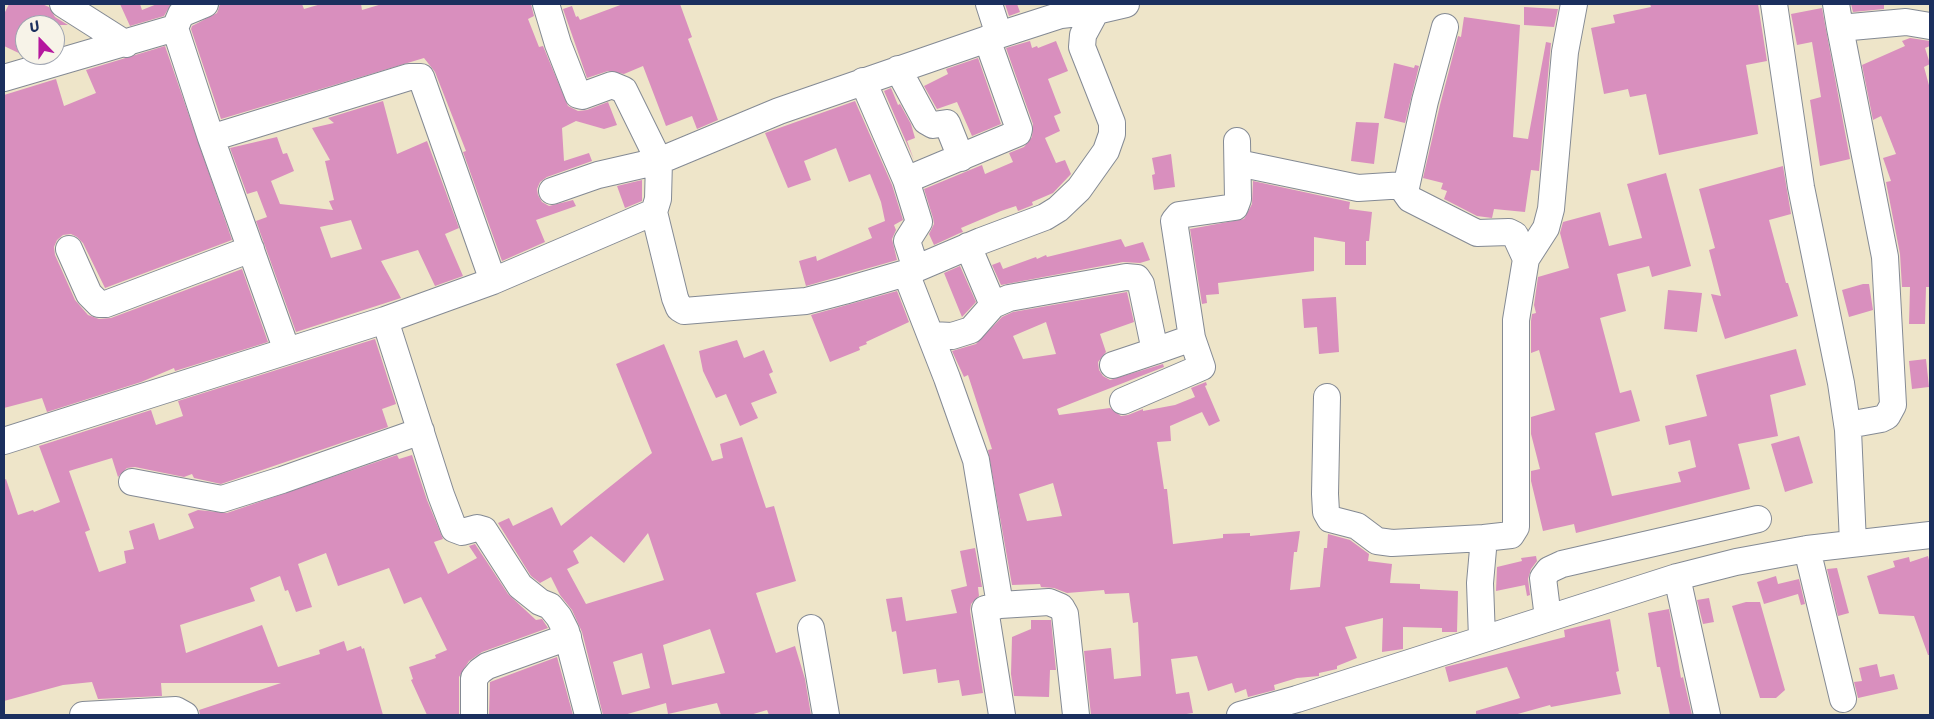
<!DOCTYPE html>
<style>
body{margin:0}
#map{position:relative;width:1934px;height:719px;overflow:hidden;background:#eee5c9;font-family:Sriracha,sans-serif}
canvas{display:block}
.frame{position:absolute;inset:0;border:5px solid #1b2f5e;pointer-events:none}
.north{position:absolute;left:15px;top:15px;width:50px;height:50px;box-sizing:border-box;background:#f7f3e8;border:1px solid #9fa5b1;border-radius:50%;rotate:338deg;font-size:14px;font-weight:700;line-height:20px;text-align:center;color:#1b2f5e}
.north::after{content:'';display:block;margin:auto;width:18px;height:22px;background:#b5179e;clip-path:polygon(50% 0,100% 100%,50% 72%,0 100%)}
</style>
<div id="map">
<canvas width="1934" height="719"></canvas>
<div class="frame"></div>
<div class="north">U</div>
</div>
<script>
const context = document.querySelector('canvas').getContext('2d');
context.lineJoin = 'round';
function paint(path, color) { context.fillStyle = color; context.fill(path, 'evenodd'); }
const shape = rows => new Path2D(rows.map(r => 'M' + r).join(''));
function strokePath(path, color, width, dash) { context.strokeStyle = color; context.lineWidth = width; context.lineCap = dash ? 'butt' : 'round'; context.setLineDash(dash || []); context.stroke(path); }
paint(shape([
 [9,4,42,4,49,7,55,17,68,25,25,25,25,56,4,46,4,14],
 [120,4,140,4,142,10,157,4,171,4,164,16,130,26],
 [220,4,302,4,304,9,321,4,361,4,362,10,382,4,531,4,534,16,528,19,539,47,543,46,568,106,578,111,587,110,608,102,617,125,604,129,576,121,562,128,564,161,589,153,592,161,547,177,540,182,537,189,538,195,542,202,549,206,573,200,576,206,536,220,545,242,502,261,463,152,466,151,435,72,424,58,221,119,191,29,192,26,217,13],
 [623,4,680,4,692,37,688,39,718,120,697,129,692,116,666,126,643,66,624,74,608,71,587,78,563,9,572,6,576,17,578,16,580,20],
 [1005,4,1017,4,1020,12,1009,16],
 [1650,4,1758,4,1767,61,1746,65,1758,134,1659,155,1646,94,1630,97,1628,89,1604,94,1591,28,1615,23,1613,15,1651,7],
 [1851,4,1884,4,1884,9,1853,12],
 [1524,7,1558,9,1554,27,1524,25],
 [1822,8,1850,159,1820,166,1810,100,1821,97,1812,42,1797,45,1791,14],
 [1464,17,1520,25,1513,137,1528,139,1546,42,1551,43,1539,171,1531,170,1525,212,1494,209,1492,218,1477,216,1444,199,1447,191,1441,189,1443,183,1423,178,1440,105,1458,36,1461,37],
 [1910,38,1930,41,1930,46,1925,48,1930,64,1924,67,1930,89,1930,287,1926,287,1925,324,1909,324,1910,287,1902,287,1900,254,1886,182,1891,181,1883,158,1896,154,1881,116,1873,120,1862,65,1905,46,1902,41],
 [1030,41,1032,48,1037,46,1038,48,1056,41,1068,71,1048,79,1061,113,1054,116,1060,131,1045,138,1056,163,1065,160,1071,174,1053,193,1032,202,1033,205,1018,211,1016,206,1001,211,961,228,963,232,960,233,934,245,929,234,934,224,933,218,924,189,982,165,985,174,1013,162,1009,153,1024,147,1032,137,1033,124,1006,48],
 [165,46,232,240,105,288,83,243,77,237,71,234,63,235,57,240,54,247,55,255,75,300,88,315,99,319,111,318,242,269,268,342,175,371,174,368,141,382,47,412,42,398,4,408,4,95,56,79,64,106,96,93,86,70],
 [978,58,1001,124,972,136,957,102,937,109,924,86,948,74,946,69],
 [1394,63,1414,68,1415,65,1419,66,1405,123,1384,118],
 [891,88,898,105,900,104,911,124,915,138,907,141,914,160,884,91],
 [383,101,397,154,427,141,459,228,445,234,463,276,435,286,418,250,381,261,401,298,296,332,256,221,267,217,257,191,247,194,230,148,277,137,283,154,287,153,294,171,271,181,280,204,333,210,329,201,334,200,325,161,330,160,312,128,334,123,328,118],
 [351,220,362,249,331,258,320,227],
 [855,101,892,185,903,220,894,225,896,230,892,239,897,260,806,286,799,261,816,256,817,261,872,238,868,228,885,221,881,202,870,174,849,182,836,148,804,161,811,180,788,188,765,133],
 [1356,122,1379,123,1374,164,1351,161],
 [1171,154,1175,187,1154,190,1152,175,1155,174,1152,158],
 [1783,166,1791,214,1769,220,1786,283,1788,283,1798,316,1725,339,1711,294,1721,296,1709,250,1715,248,1699,189],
 [1666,173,1691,266,1652,277,1649,266,1617,274,1626,311,1600,318,1620,393,1631,390,1640,421,1595,433,1612,496,1681,482,1678,472,1696,467,1690,440,1669,445,1665,426,1707,416,1696,375,1796,349,1806,385,1770,395,1778,436,1738,444,1750,489,1576,533,1574,524,1543,531,1531,481,1531,471,1540,469,1531,434,1531,417,1555,410,1539,350,1531,353,1531,321,1532,314,1536,313,1534,305,1538,277,1569,268,1560,233,1563,222,1600,212,1609,246,1642,238,1627,184],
 [642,180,642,201,625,208,617,186],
 [1253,181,1350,202,1349,209,1372,212,1369,241,1366,241,1366,265,1345,265,1345,242,1314,237,1314,271,1218,283,1219,294,1206,295,1207,303,1202,304,1190,229,1244,219,1252,204],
 [1121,239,1125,247,1143,242,1150,260,1140,263,1123,262,1001,285,992,265,1000,262,1003,269,1036,257,1037,259,1046,255,1047,257],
 [960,266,976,302,962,317,944,273],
 [1863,284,1869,284,1873,310,1849,317,1842,290],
 [1668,290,1702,293,1697,332,1664,329],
 [897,291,909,322,866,342,867,344,859,347,860,350,830,362,811,315],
 [1127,292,1134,322,1100,334,1106,352,1098,362,1099,370,1103,376,1110,380,1163,364,1164,367,1057,409,1059,415,1110,408,1121,416,1128,415,1143,409,1143,411,1175,405,1195,397,1191,388,1206,382,1207,385,1205,386,1220,421,1209,426,1202,412,1170,426,1171,441,1157,442,1164,489,1167,489,1173,544,1223,538,1223,534,1250,533,1250,536,1300,531,1297,552,1294,552,1290,590,1320,587,1324,548,1327,548,1328,534,1350,540,1369,554,1368,561,1392,564,1390,583,1420,584,1420,589,1458,591,1457,632,1442,632,1442,628,1403,627,1403,649,1382,652,1383,618,1345,627,1357,658,1337,666,1337,669,1319,673,1319,676,1297,678,1274,685,1275,690,1248,697,1246,689,1235,693,1232,683,1208,691,1197,656,1171,659,1176,694,1189,692,1193,713,1180,715,1091,715,1084,651,1111,648,1114,679,1141,676,1138,622,1133,623,1129,593,1105,594,1104,590,1067,593,1054,588,1041,587,1040,584,1012,585,988,450,992,449,968,375,964,377,952,351,976,344,1002,317,1013,312],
 [1046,322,1056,354,1023,359,1013,336],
 [1053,483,1062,516,1027,521,1019,494],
 [1336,297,1339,352,1319,354,1317,327,1304,328,1302,299],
 [375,339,396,404,382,409,388,427,221,484,194,478,192,474,184,477,135,467,127,468,118,477,112,458,69,471,90,530,85,532,99,572,126,563,124,551,134,549,129,531,154,523,159,540,165,538,194,528,188,514,198,510,227,513,397,455,399,459,412,455,427,500,443,539,434,542,448,574,477,558,469,546,475,544,508,594,536,620,542,619,548,628,482,652,469,661,459,677,459,715,427,715,411,680,413,679,409,667,436,658,435,655,447,650,421,597,404,604,389,568,338,586,326,553,298,564,312,607,296,612,288,590,285,591,280,576,250,588,255,601,180,625,186,653,262,625,278,667,320,654,319,650,344,641,347,651,361,646,362,649,364,648,383,715,200,715,199,710,281,683,161,683,162,696,98,699,92,682,63,685,4,701,4,480,6,479,18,515,33,510,34,512,60,502,39,446,151,410,156,425,183,416,178,401],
 [737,340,744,358,764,350,773,372,769,374,777,393,751,403,758,418,740,426,726,394,716,398,703,371,699,351],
 [664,344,712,461,723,458,720,444,742,437,766,508,774,506,796,581,756,593,776,653,795,646,805,679,811,715,769,715,767,710,750,715,721,715,717,703,668,714,666,703,624,715,603,715,582,632,572,610,560,595,551,577,540,583,531,576,498,523,509,518,513,526,552,507,561,526,652,453,616,364],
 [648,533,664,580,586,604,567,569,579,563,573,551,591,536,624,563],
 [710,629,725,673,672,685,663,645],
 [642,653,650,688,622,695,613,662],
 [1926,359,1929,387,1912,389,1909,361],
 [1799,436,1813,483,1785,492,1771,444],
 [975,548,982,587,978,587,979,596,971,604,970,611,983,693,962,696,959,680,938,683,936,669,903,674,896,631,892,632,886,599,902,597,906,621,957,613,951,590,967,586,960,551],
 [1536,556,1537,561,1531,569,1528,579,1530,595,1527,596,1525,585,1496,591,1497,567,1522,561,1521,558],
 [1928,556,1930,564,1930,655,1928,655,1914,616,1879,614,1867,576,1895,567,1893,561,1909,557,1910,562],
 [1837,568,1849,613,1838,616,1827,569],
 [1776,576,1778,584,1799,579,1805,604,1801,605,1798,594,1764,604,1757,582],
 [1709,598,1714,622,1703,624,1697,600],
 [1746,602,1760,602,1785,690,1776,698,1760,698,1732,606],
 [1669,609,1681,678,1683,677,1692,715,1670,715,1660,667,1657,667,1648,613],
 [1610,619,1619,671,1616,672,1621,694,1551,707,1550,705,1514,715,1476,715,1476,711,1520,698,1507,667,1449,682,1445,667,1565,637,1564,630],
 [1031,620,1051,620,1056,670,1050,670,1049,697,1014,696,1011,674,1012,637,1031,629],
 [557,657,573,715,489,715,490,682],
 [1877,664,1880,677,1894,674,1898,689,1858,698,1854,682,1862,681,1859,668]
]), '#d98fbe');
const minor = shape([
 [63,4,126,44],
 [546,4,558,44,578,95,582,96,612,85,624,90,659,161,658,199,654,212,675,298,679,308,684,311,806,301,844,291,906,273,981,241,1045,217,1058,209,1079,189,1106,151,1112,134,1112,123,1082,47,1083,35,1096,11],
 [989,4,999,35],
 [1774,4,1801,187,1841,383,1848,430,1853,543],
 [1836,4,1840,28,1906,22,1930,26],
 [1445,27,1425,101,1405,192,1410,199,1477,233,1509,232,1515,235,1526,259],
 [175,28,181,14,205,4],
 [1840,28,1885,257,1893,405,1887,416,1881,419,1848,425],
 [898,69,926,121,933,125,947,123,961,158],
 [4,78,175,28,211,138,287,351],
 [863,81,906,180,919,222,907,241,916,269],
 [211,138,409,77,421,77,493,281],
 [1238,163,1358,188,1405,185],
 [906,180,1018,133,1019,129,987,39],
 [552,191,598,175,659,161,779,111,999,35,1061,15,1096,11,1126,4],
 [968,246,993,305],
 [69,249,89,294,99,304,106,304,251,249],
 [906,273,947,378,976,460,1000,605,1049,602,1061,607,1065,614,1076,715],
 [385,320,441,495,454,529,462,532,477,528,484,530,520,586,540,602,550,606,559,617,566,631,588,715],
 [931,335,952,336,971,330,993,305,1009,298,1126,277,1137,278,1141,284,1155,351,1192,338,1174,221,1179,215,1235,207,1238,199,1237,141],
 [1113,365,1155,351],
 [1327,397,1325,494,1326,512,1330,519,1357,526,1377,541,1392,543,1484,538],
 [1123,401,1202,367,1192,338],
 [4,441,385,320,493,281,654,212],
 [132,482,222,499,282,480,421,431],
 [1807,549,1843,699],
 [1677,577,1707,715],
 [1000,605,985,609,1002,715],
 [1548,618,1543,578,1549,570,1562,564,1758,519],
 [811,628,826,715],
 [1482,638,1480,583,1484,538,1511,535,1516,527,1516,320,1526,259,1546,228,1551,209,1565,52,1574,4],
 [83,715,176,710,185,715],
 [474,715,474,678,480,671,487,666,568,637],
 [1240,715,1297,699,1677,577,1736,562,1807,549,1930,535]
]);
strokePath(minor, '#848a94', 28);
strokePath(minor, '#fff', 26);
</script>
